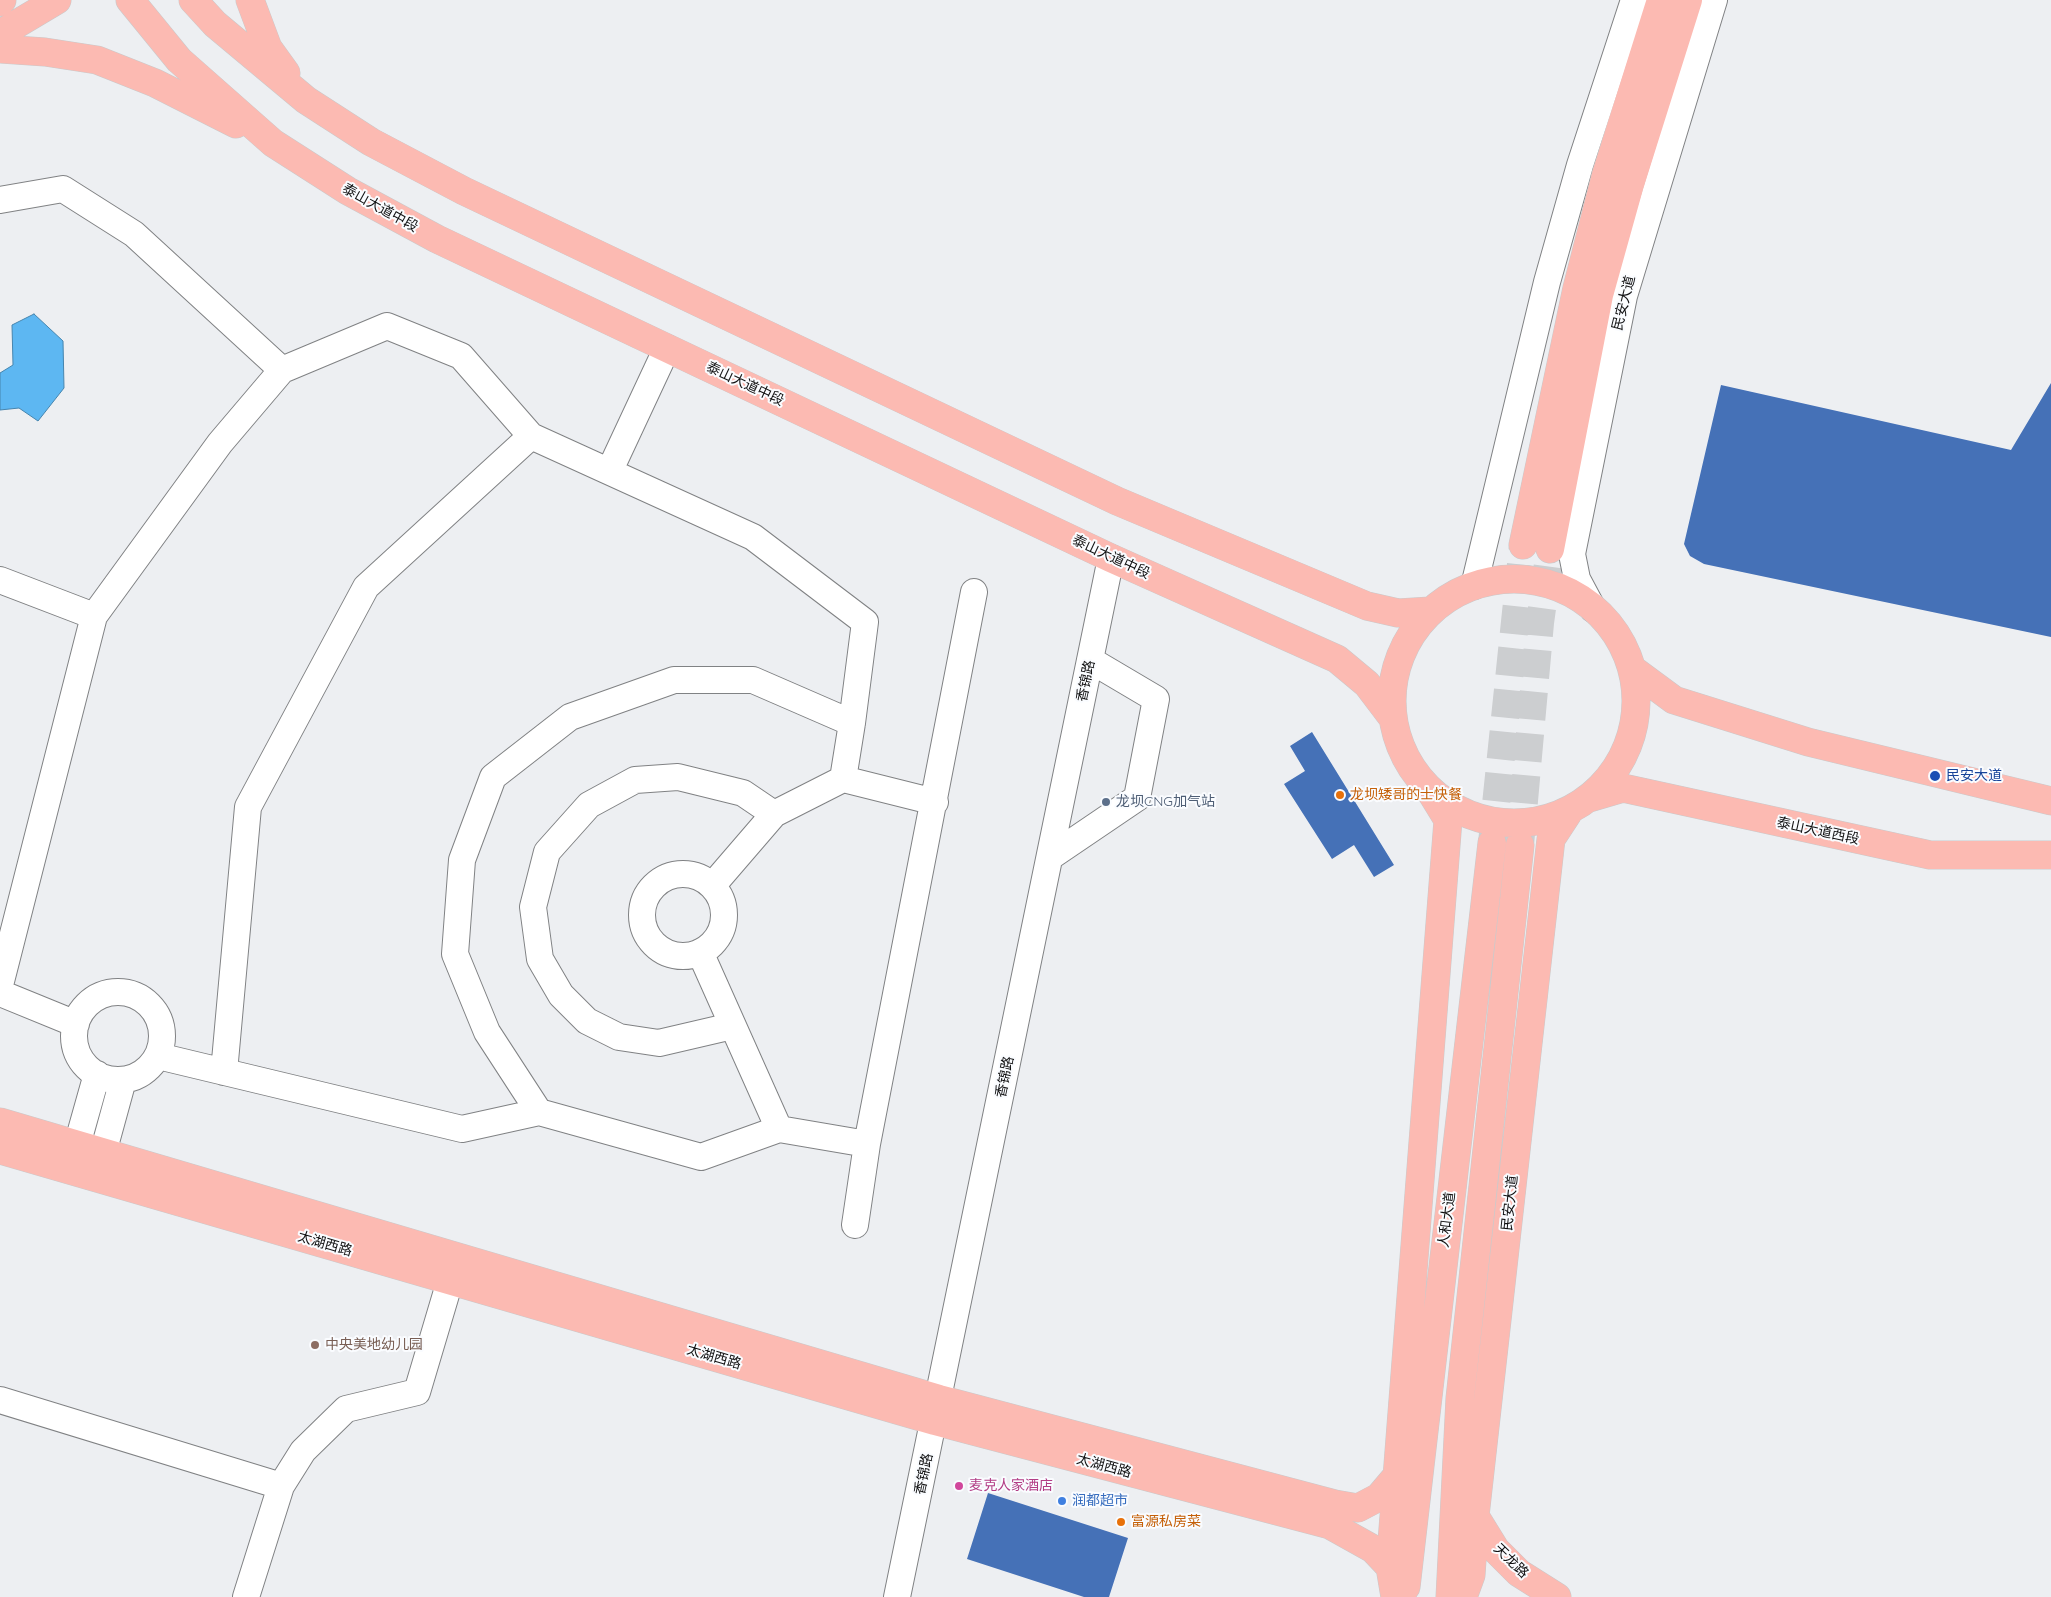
<!DOCTYPE html>
<meta charset="utf-8">
<style>
body{margin:0}
canvas{display:block;background:#edeff2}
</style>
<canvas width="2051" height="1597"></canvas>
<script>
const context = document.querySelector('canvas').getContext('2d');
context.lineJoin = 'round';
function paint(path, color) { context.fillStyle = color; context.fill(path, 'evenodd'); }
const shape = rows => new Path2D(rows.map(r => 'M' + r).join(''));
function strokePath(path, color, width, dash) { context.strokeStyle = color; context.lineWidth = width; context.lineCap = dash ? 'butt' : 'round'; context.setLineDash(dash || []); context.stroke(path); }
function label(font, color, halo, rows, align = 'center') {
  context.font = font + ' Quicksand,"Noto Sans SC",sans-serif'; context.lineWidth = 4; context.setLineDash([]); context.textBaseline = 'middle'; context.strokeStyle = halo; context.fillStyle = color; for (const [text, x, y, turn = 0] of rows) {
    context.save(); context.translate(x, y); context.rotate((+turn || 0) * Math.PI / 180); context.textAlign = isNaN(turn) ? turn : align; if (halo) context.strokeText(text, 0, 0); context.fillText(text, 0, 0); context.restore();
  }
}
const water = shape([
 [34,314,63,341,64,388,38,421,19,408,0,410,0,373,13,365,12,325,34,314]
]);
paint(water, '#5db7f2');
strokePath(water, '#4685ae', 1);
paint(shape([
 [2051,383,2051,637,1704,564,1690,556,1684,544,1721,385,2011,450],
 [1312,732,1394,865,1374,877,1354,845,1332,859,1284,784,1305,771,1290,746],
 [988,1493,1128,1538,1109,1597,1084,1597,967,1559]
]), '#4571b7');
strokePath(shape([
 [1492,843,1523,545],
 [1520,845,1540,623,1550,549]
]), '#ccced0', 28, [28, 14]);
const minor = shape([
 [0,200,63,189,134,234,282,370],
 [610,470,667,348],
 [0,580,94,616,0,985],
 [1474,586,1547,282,1580,165,1634,0],
 [1593,609,1577,579,1572,554,1624,296,1714,0],
 [94,616,220,443,282,370,387,326,461,356,531,436,753,537,865,622,852,723,843,779,774,814,712,886],
 [843,779,935,802],
 [1050,857,1137,798,1156,699,1090,660],
 '642 915a41 41 0 1 1 82 0a41 41 0 1 1-82 0Z',
 [700,952,779,1129],
 '74 1036a44 44 0 1 1 88 0a44 44 0 1 1-88 0Z',
 [0,993,76,1024],
 [732,1026,659,1043,619,1037,587,1021,561,995,540,959,533,907,547,852,589,805,635,780,678,777,743,793,774,814],
 [158,1056,462,1129,539,1112,701,1157,779,1129,867,1144],
 [224,1072,248,807,366,587,531,436],
 [539,1112,487,1032,455,954,462,860,493,777,570,717,674,680,753,680,852,723],
 [77,1145,97,1074],
 [103,1153,123,1080],
 [855,1225,867,1144,974,592],
 [0,1400,281,1486],
 [246,1597,281,1486,303,1451,346,1409,417,1392,450,1281],
 [897,1597,1111,558]
]);
const major = shape([
 [130,0,179,60,273,143,348,191,437,239,667,348,1111,558,1337,659,1367,684,1392,717],
 [193,0,215,24,306,100,371,142,464,191,1117,501,1367,606,1398,613,1430,611],
 [250,0,268,48,286,73],
 [0,2,2,0],
 [0,34,57,0],
 [0,49,45,52,97,60,155,83,236,124],
 [1523,545,1577,288,1606,175,1661,0],
 [1550,549,1599,295,1630,184,1688,0],
 '1392 701a122 122 0 1 1 244 0a122 122 0 1 1-244 0Z',
 [1632,669,1674,700,1808,742,2051,801],
 [1589,798,1623,788,1930,855,2051,855],
 [0,1122,939,1399,1335,1504,1358,1508,1379,1497,1396,1477],
 [0,1150,935,1421,1330,1525,1373,1549,1390,1567,1395,1597],
 [1475,1516,1496,1550,1519,1573,1557,1597],
 [1390,1567,1448,820,1429,789],
 [1406,1587,1492,843],
 [1450,1597,1460,1398,1520,845],
 [1463,1597,1471,1575,1475,1516,1551,839,1568,813]
]);
strokePath(minor, '#808284', 28);
strokePath(major, '#cacacb', 29);
strokePath(minor, '#fff', 26);
strokePath(major, '#fcbab2', 28);
for (const [x, y, r, color] of [
 [1935,776,6,"#1a4fb4"],
 [1340,795,5,"#e8710a"],
 [1106,802,5,"#5c6f8a"],
 [315,1345,5,"#8d6e63"],
 [959,1486,5,"#d1479c"],
 [1062,1501,5,"#3f7fe0"],
 [1121,1522,5,"#e8710a"]
]) { const dot = new Path2D(); dot.arc(x, y, r, 0, 2 * Math.PI); context.fillStyle = color; context.fill(dot); strokePath(dot, '#fafcff', 2); }
label('14px', '#101011', '#fafcff', [
 ["泰山大道中段",380,208,29],
 ["民安大道",1624,303,-76],
 ["泰山大道中段",745,384,25],
 ["泰山大道中段",1111,557,25],
 ["香锦路",1086,681,-78],
 ["泰山大道西段",1818,831,12],
 ["香锦路",1005,1077,-78],
 ["民安大道",1510,1203,-84],
 ["人和大道",1447,1220,-83],
 ["太湖西路",325,1244,16],
 ["太湖西路",714,1357,16],
 ["太湖西路",1104,1466,15],
 ["香锦路",924,1474,-78],
 ["天龙路",1511,1561,44]
]);
label('14px', '#164399', '#fafcff', [
 ["民安大道",1946,776]
], 'left');
label('14px', '#c56008', '#fafcff', [
 ["龙坝矮哥的士快餐",1350,795],
 ["富源私房菜",1131,1522]
], 'left');
label('14px', '#4e5e75', '#fafcff', [
 ["龙坝CNG加气站",1116,802]
], 'left');
label('14px', '#785e54', '#fafcff', [
 ["中央美地幼儿园",325,1345]
], 'left');
label('14px', '#b23c85', '#fafcff', [
 ["麦克人家酒店",969,1486]
], 'left');
label('14px', '#366cbe', '#fafcff', [
 ["润都超市",1072,1501]
], 'left');
</script>
